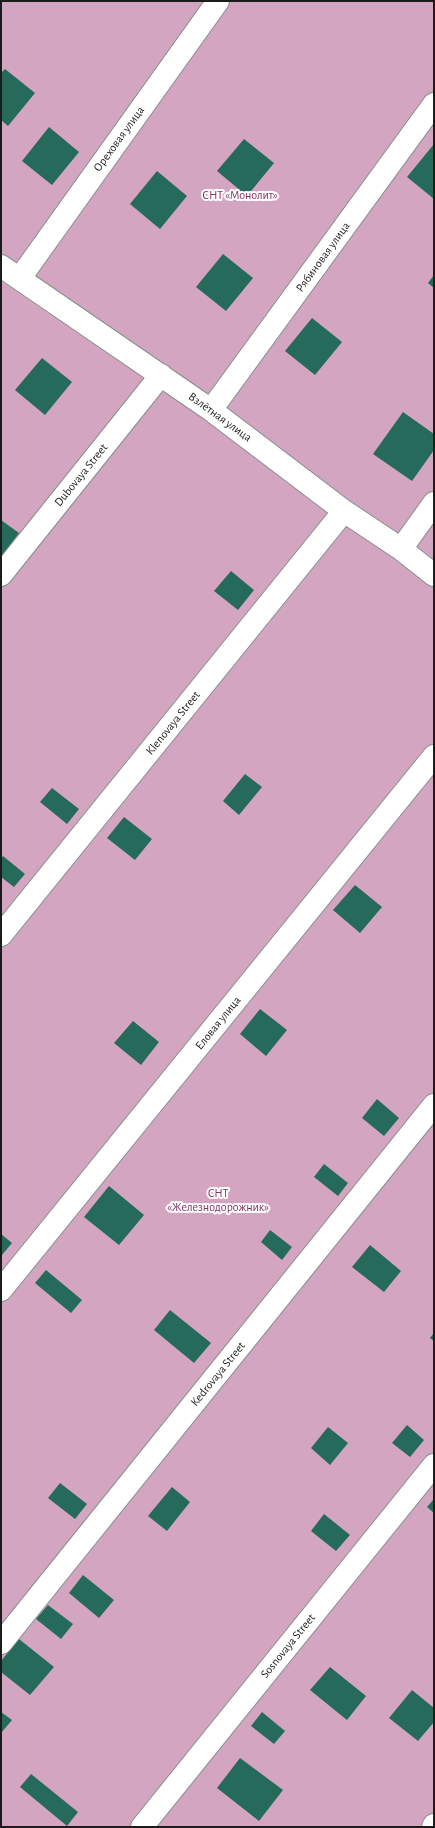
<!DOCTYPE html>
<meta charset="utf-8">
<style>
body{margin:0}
#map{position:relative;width:435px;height:1828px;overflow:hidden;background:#e2ebe8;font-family:"Alegreya Sans",sans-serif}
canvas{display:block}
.frame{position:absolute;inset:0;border:2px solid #191c1b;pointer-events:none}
</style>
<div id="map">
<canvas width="435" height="1828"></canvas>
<div class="frame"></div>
</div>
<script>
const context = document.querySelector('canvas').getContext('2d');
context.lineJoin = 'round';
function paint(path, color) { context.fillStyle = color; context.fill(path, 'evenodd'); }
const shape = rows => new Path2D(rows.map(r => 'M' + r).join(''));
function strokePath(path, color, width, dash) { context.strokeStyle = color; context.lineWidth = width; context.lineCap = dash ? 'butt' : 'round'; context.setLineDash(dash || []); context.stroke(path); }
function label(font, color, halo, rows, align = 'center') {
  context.font = font + ' "Alegreya Sans",sans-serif'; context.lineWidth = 4; context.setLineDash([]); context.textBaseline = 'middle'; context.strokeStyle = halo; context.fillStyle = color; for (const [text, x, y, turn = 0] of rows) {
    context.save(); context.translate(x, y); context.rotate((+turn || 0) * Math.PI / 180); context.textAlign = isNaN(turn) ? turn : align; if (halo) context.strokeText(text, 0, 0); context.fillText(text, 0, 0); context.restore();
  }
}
paint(shape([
 [1,1,434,1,434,1827,1,1827]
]), '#d4a5c1');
paint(shape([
 [5,69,35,93,8,126,1,120,1,73],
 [49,127,79,152,52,185,22,161],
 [244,139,274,163,247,196,217,171],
 [434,144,434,199,407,177],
 [157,171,187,196,160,229,130,204],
 [223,254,253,278,226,311,196,287],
 [434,275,434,288,428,283],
 [312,318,342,342,315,375,285,351],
 [42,358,72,382,45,415,15,390],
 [403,412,434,434,434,450,412,481,373,454],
 [1,520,19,533,1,558],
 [231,571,254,590,238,610,214,591],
 [245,774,262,787,239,815,223,801],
 [52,788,79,809,67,824,40,802],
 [124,817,152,839,135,860,107,838],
 [3,856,25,874,14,887,1,877,1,859],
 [355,885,382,907,360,933,333,910],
 [260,1009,287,1030,266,1056,240,1034],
 [133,1021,159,1042,141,1065,114,1043],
 [377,1099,399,1118,384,1136,362,1118],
 [324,1164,348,1183,338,1196,314,1177],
 [109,1186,144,1215,119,1245,84,1217],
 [270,1230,292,1247,282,1260,261,1242],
 [1,1234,12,1243,2,1255,1,1254],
 [370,1245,401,1271,384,1292,352,1267],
 [46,1270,82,1300,71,1313,35,1283],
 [170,1310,211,1343,194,1363,154,1330],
 [434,1333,434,1341,430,1338],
 [407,1425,424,1440,410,1457,392,1443],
 [328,1427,348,1443,330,1465,311,1448],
 [60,1483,87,1504,75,1519,48,1498],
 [172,1487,190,1502,167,1531,148,1516],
 [434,1499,434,1513,427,1507],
 [324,1514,350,1535,336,1551,311,1531],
 [83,1575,114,1600,99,1618,69,1593],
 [48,1605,73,1624,61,1639,36,1619],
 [19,1639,54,1667,30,1695,1,1672,1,1661],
 [330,1667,366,1696,347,1720,310,1690],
 [412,1690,434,1708,434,1722,418,1741,389,1718],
 [1,1712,12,1720,1,1733],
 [262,1712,285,1731,274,1744,251,1726],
 [240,1758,283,1790,259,1821,217,1788],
 [31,1774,78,1812,67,1826,20,1787]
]), '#256a5a');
const minor = shape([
 [1,266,211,410,344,511,401,549,434,575],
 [20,278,218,1],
 [211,410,434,104],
 [401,549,434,503],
 [1,575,161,375],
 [1,935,344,511],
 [1,1290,434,756],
 [1,1643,434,1105],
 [142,1827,434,1465],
 [433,1827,434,1825]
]);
strokePath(minor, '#878f8c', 24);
strokePath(minor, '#fff', 22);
label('12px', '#191c1b', '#fff', [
 ["Ореховая улица",119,139,-54],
 ["Рябиновая улица",323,257,-54],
 ["Взлётная улица",220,417,36],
 ["Dubovaya Street",81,475,-51],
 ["Klenovaya Street",173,723,-51],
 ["Еловая улица",218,1023,-51],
 ["Kedrovaya Street",218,1374,-51],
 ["Sosnovaya Street",288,1646,-51]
]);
label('12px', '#813568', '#fff', [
 ["СНТ «Монолит»",240,195],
 ["СНТ",218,1193],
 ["«Железнодорожник»",218,1207]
]);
</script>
